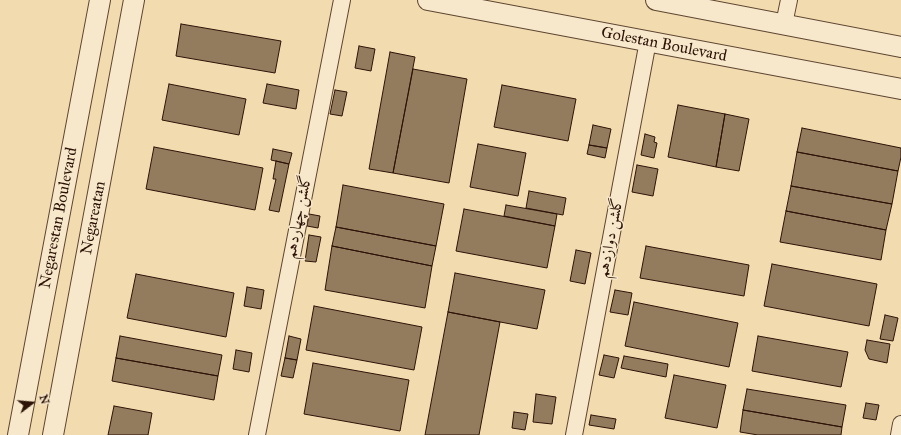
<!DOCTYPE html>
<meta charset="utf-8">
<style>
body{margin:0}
#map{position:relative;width:901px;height:435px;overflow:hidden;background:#f2dbaf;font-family:"IM FELL Great Primer",serif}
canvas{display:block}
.north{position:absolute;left:12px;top:383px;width:40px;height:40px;-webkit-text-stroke:3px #f7e8cb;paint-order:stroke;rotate:74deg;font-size:11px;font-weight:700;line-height:16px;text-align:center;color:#2d1307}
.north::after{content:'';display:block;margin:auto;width:14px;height:18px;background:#2d1307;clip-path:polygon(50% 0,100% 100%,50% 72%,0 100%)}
</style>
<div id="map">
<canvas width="901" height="435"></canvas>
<div class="north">N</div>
</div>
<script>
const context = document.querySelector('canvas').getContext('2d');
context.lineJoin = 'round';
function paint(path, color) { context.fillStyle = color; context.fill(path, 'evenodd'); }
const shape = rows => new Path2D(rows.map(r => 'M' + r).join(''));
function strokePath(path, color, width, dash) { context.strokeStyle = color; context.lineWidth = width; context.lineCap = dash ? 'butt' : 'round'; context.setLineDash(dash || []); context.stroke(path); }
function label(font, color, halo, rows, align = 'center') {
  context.font = font + ' "IM FELL Great Primer",Amiri,serif'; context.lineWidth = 3; context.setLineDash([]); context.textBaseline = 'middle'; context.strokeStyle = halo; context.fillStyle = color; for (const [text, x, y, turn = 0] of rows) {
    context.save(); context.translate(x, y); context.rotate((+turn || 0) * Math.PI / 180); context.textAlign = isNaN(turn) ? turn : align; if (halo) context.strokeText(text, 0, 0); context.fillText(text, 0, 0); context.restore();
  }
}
const building = shape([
 [181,24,281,41,275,73,176,56,181,24],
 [359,46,375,49,371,71,355,68,359,46],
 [390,52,415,57,393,173,369,169,390,52],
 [413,69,467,79,449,183,393,173,413,69],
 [169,84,246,99,239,135,162,120,169,84],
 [267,84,299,90,296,109,263,103,267,84],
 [502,85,576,99,568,141,494,127,502,85],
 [335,90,347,92,342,116,330,114,335,90],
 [678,105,725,114,716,167,668,157,678,105],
 [725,114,749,119,739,171,716,167,725,114],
 [593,125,611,129,607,148,589,145,593,125],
 [802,128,901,148,901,157,898,171,797,152,802,128],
 [645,134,655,137,654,142,657,143,654,158,641,155,645,134],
 [478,144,526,153,518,196,470,187,478,144],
 [589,145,607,148,605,158,587,154,589,145],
 [154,147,263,168,255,210,146,189,154,147],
 [273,149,292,153,289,164,271,160,273,149],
 [797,152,898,171,892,204,791,186,797,152],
 [276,161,289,164,279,212,269,210,276,179,273,179,276,161],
 [637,165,658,169,653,196,632,192,637,165],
 [343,185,444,204,436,246,336,227,343,185],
 [791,186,892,204,886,230,786,211,791,186],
 [529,191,566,198,563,215,526,208,529,191],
 [506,205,557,214,555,226,504,216,506,205],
 [464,209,555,226,547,268,456,251,464,209],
 [786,211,886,230,881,260,780,242,786,211],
 [309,214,320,216,318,228,307,226,309,214],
 [336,227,436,246,432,266,332,246,336,227],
 [309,235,321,237,316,262,305,261,309,235],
 [332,246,432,266,425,308,325,290,332,246],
 [646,246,749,265,744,296,640,278,646,246],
 [576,250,591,253,585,284,570,281,576,250],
 [772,264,877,284,869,326,764,306,772,264],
 [455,273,545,290,537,329,448,312,455,273],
 [136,274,234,293,226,337,127,318,136,274],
 [247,287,264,290,261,309,244,306,247,287],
 [615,290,632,293,628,315,610,312,615,290],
 [634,302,738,323,729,367,625,346,634,302],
 [314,306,422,327,414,370,306,350,314,306],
 [448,312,500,322,479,435,425,435,448,312],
 [885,315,898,318,893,341,880,339,885,315],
 [120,336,222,355,218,376,116,358,120,336],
 [289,336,301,339,297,360,285,358,289,336],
 [758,336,848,352,841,387,752,371,758,336],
 [867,340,890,344,887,363,869,359,865,350,867,340],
 [236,350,252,353,249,372,233,369,236,350],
 [604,355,619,358,614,378,599,375,604,355],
 [624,356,668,364,666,377,621,368,624,356],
 [116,358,218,376,214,400,112,381,116,358],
 [285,358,297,360,293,378,281,376,285,358],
 [313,363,409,380,400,431,304,414,313,363],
 [674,375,726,385,717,428,665,418,674,375],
 [747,389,846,405,842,427,743,410,747,389],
 [536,394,556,397,552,424,533,422,536,394],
 [866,403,879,405,876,420,863,418,866,403],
 [114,406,152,413,148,435,108,435,114,406],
 [743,410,842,427,841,435,758,435,740,432,743,410],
 [514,412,528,414,525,430,512,428,514,412],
 [591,415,616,419,614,429,589,425,591,415]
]);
paint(building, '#937b5e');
strokePath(building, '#2d1307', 1);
const minor = shape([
 [784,24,789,0],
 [257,435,342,0],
 [574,435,648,41],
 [899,435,901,424]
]);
const tertiary = shape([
 [428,0,901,89],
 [656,0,901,47],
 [18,435,100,0],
 [53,435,134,0]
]);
strokePath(minor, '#5e4531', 18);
strokePath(tertiary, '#5e4531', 22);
strokePath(minor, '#f7e8cb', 16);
strokePath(tertiary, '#f7e8cb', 20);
label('16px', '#2d1307', '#f7e8cb', [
 ["Golestan Boulevard",664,45,11],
 ["گلشن چهاردهم",299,217,-79],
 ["Negarestan Boulevard",59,218,-79],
 ["Negareatan",94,218,-79],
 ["گلشن دوازدهم",611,238,-79]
]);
</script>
